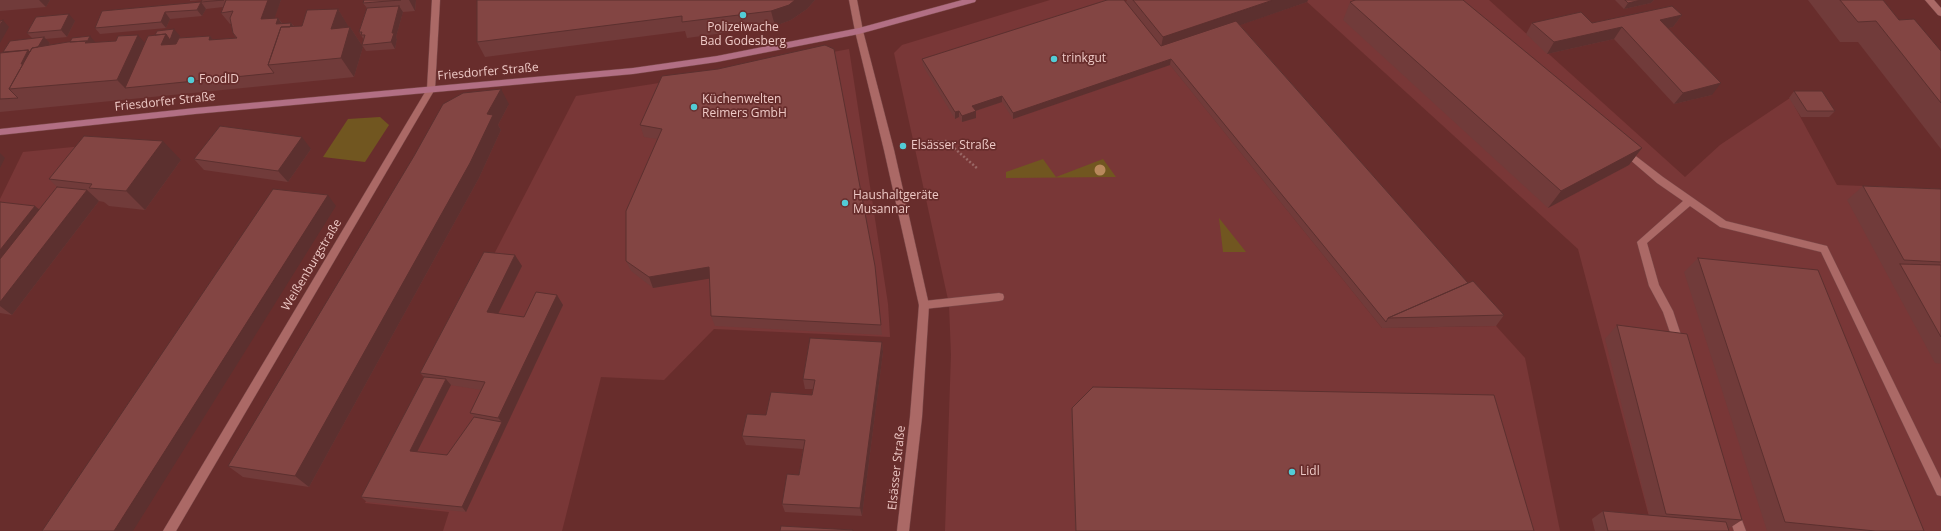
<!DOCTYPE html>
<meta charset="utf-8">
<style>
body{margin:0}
canvas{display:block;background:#682d2c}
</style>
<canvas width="1941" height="531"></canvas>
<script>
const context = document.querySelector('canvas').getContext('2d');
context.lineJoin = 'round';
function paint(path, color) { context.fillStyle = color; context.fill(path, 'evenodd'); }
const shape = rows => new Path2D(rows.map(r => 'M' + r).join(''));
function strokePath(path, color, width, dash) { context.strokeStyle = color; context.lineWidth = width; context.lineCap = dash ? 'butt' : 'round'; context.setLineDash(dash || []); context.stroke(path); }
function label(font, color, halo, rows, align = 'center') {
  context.font = font + ' "Open Sans",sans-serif'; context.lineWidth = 3.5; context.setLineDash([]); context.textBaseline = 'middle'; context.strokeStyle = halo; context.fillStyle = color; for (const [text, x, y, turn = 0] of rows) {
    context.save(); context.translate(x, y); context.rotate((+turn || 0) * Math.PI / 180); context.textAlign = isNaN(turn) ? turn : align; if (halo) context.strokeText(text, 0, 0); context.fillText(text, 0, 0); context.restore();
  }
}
paint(shape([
 [1050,0,1118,0,1382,328,1496,326,1525,358,1560,531,945,531,951,355,949,304,894,53,902,45],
 [1305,0,1489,0,1685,177,1720,145,1790,98,1837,185,1941,189,1941,531,1595,531,1592,519,1651,524,1578,249],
 [849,49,888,304,890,337,714,329,664,380,601,377,562,531,443,531,449,512,365,503,576,96,723,73],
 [113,143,0,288,0,199,23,152]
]), '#793737');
paint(shape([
 [380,117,389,125,365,162,323,157,348,119],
 [1043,159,1056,177,1103,159,1116,177,1006,178,1006,172],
 [1219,218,1246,252,1223,252]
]), '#715620');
const lane = shape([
 [849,0,857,0,863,31,862,33,859,34,855,31,849,0],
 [1624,147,1663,177,1726,221,1827,246,1941,479,1941,496,1937,495,1821,252,1720,227,1690,206,1647,243,1659,285,1673,311,1684,344,1683,347,1679,349,1675,347,1663,312,1649,286,1637,242,1683,201,1657,183,1621,152,1619,150,1621,148,1624,147],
 [999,293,1003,294,1004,297,1003,300,999,301,924,309,920,308,919,305,920,302,924,301,999,293],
 [1733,505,1737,507,1746,531,1734,531,1727,511,1729,507,1733,505]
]);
const street = shape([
 [432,0,440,0,435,89,176,531,163,531,427,89,432,0],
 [1925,0,1934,0,1941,8,1941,16,1938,15,1925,0],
 [859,28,863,31,894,150,929,305,922,417,909,531,897,531,910,417,919,305,884,150,855,31,859,28]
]);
const secondary = shape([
 [962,0,976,0,975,2,859,34,717,62,633,74,195,114,0,135,0,129,195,108,633,68,717,56,859,28,962,0]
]);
strokePath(lane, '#7b4949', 1);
strokePath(street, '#7b4949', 1);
strokePath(secondary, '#7b4949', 1);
strokePath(shape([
 [913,143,946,141,978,169]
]), '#9a6866', 2.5, [2, 2]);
paint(lane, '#ab6966');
paint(street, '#ab6966');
paint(secondary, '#b26f84');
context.fillStyle = '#b9885c';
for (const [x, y] of [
 [1100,170]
]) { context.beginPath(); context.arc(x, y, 5.5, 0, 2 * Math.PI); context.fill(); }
paint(shape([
 [0,0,50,0,46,7,0,11],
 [190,0,281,0,274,18,278,18,282,23,291,23,294,26,302,26,338,9,349,28,350,27,363,47,354,77,0,112,0,53,3,52,32,38,27,33,75,21,67,37,45,39,50,43,49,45,96,43,145,43,180,36,179,38,210,36,213,40,236,38,233,33,231,24,230,24,221,13,223,7,206,9,201,2,202,0,190,1],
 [364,0,416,0,415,11,403,12,396,37,397,39,395,49,366,51,362,45,364,40,359,32,367,8,363,3],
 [477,0,815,0,807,9,791,20,775,26,687,38,685,31,485,57,477,42],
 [1127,0,1308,0,1307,2,1240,25,1468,283,1504,315,1496,326,1382,328,1170,65,1013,119,1002,102,976,111,976,118,962,122,959,117,955,119,923,66,922,59,1126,2],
 [1615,0,1654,0,1651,3,1624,9],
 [1808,0,1883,0,1899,20,1941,51,1941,149,1858,42,1840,42],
 [201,2,206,9,202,16,170,19,166,28,100,34,95,28],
 [1350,2,1642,148,1629,165,1548,208,1343,20],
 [1682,15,1673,27,1668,28,1712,95,1674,104,1614,39,1547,54,1526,34,1532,23,1592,23],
 [662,76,875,266,882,335,715,326,711,316,709,278,653,288,631,271,626,261,657,139,644,137,640,125],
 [1794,91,1835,111,1829,117,1801,117,1789,98],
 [509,104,498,125,501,130,479,178,309,487,243,477,228,466],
 [311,149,288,182,204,170,194,159],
 [181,160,145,210,109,206,104,202,99,201,12,315,0,313,0,202,39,209,57,187,49,179],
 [1863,186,1941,189,1941,364,1935,363,1847,200],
 [1698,258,1924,531,1767,531,1684,272],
 [522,266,498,314,524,317,557,295,563,305,466,512,367,502,361,497,424,377,420,373],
 [450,385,481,390,470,413,474,417,447,455,417,452],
 [1617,325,1742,520,1728,529,1729,531,1595,531,1592,519,1603,511,1649,515,1605,339],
 [882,342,883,352,862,516,785,512,782,504,799,475,803,449,746,445,742,436,766,415,812,395,813,389,805,389,803,379],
 [1072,408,1534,531,1075,531,1071,413]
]), '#713b3a');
paint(shape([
 [39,0,50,0,46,7],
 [268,0,281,0,270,31,261,19],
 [409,0,416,0,415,11],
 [795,0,815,0,807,9,791,20,775,26,771,11],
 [1273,0,1308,0,1307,2,1160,53,1163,37],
 [1641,0,1654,0,1651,3,1624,9,1628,3],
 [201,2,206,9,202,16,197,10],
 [399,6,403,12,396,37,397,39,395,49,391,42,392,33],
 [338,9,350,29,350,27,363,47,354,77,341,58,331,29],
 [165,12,170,19,166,28,161,22],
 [69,14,75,21,67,37,61,30],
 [1682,15,1673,27,1652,32,1660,20],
 [278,18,286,30,276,24],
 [3,20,9,27,0,43,0,25],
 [291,23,299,35,277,64],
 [1622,27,1614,39,1547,54,1554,42],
 [174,29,180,36,171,57,161,45,166,34],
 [138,35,155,54,125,88,117,80],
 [90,36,96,43,85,43],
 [210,36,220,48,209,40],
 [44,37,50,43,38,65,21,64,28,50],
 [1171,59,1170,65,1013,119,1013,113],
 [1721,83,1712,95,1674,104,1683,93],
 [501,89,509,104,498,125,501,130,479,178,309,487,295,476],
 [1002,96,1002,102,972,112,972,106],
 [959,111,959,117,955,119,955,112],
 [976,111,976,118,962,122,962,116],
 [302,137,311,149,288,182,278,171],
 [163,141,181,160,145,210,126,191],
 [1642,148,1629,165,1548,208,1561,191],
 [0,153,5,158,0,168],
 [87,190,99,201,12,315,0,306,0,302],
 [328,195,336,206,133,531,114,531],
 [35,206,52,220,0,287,0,250],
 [515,255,522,266,494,322,487,312],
 [709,267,713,278,653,288,649,277],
 [557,295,563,305,466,512,462,507,502,422,498,418],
 [882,342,883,352,862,516,860,508],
 [446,379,451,385,415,456,410,451]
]), '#5c302f');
const building = shape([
 [202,0,224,0,201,2,202,0],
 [226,0,268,0,261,19,278,18,276,24,291,23,290,27,281,27,268,65,274,73,125,88,148,36,166,34,161,45,176,44,179,38,210,36,209,40,237,38,233,33,230,18,233,11,221,13,226,0],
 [364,0,401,0,363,3,364,0],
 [477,0,795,0,789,5,771,11,682,22,682,16,477,42,477,0],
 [1107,0,1124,0,1161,46,1236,21,1468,283,1388,318,1386,322,1171,59,1013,113,1002,96,972,106,976,111,962,116,959,111,955,112,922,59,1107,0],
 [1133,0,1273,0,1163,37,1133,0],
 [1355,0,1463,0,1642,148,1561,191,1350,2,1355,0],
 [1625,0,1641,0,1628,3,1625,0],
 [1840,0,1883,0,1899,20,1914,19,1941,51,1941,103,1876,21,1858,22,1840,0],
 [201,2,197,10,165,12,161,22,95,28,102,11,201,2],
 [399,6,392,33,394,33,391,42,362,45,365,35,361,35,362,32,359,32,367,8,399,6],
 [1672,6,1682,15,1660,20,1721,83,1683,93,1622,27,1554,42,1532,23,1581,12,1592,23,1672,6],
 [338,9,331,29,350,27,341,58,268,65,281,27,302,26,307,10,338,9],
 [69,14,61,30,27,33,36,17,69,14],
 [3,20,0,25,0,21,3,20],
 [174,29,170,40,166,34,155,35,157,31,174,29],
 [138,35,117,80,9,89,32,48,68,42,87,41,85,43,116,41,118,36,138,35],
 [90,36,87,42,87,41,70,42,72,38,90,36],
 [44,37,38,47,32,48,30,52,28,50,3,52,10,41,44,37],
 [825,45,834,49,875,266,881,325,711,316,709,267,649,277,626,261,626,211,662,129,640,125,662,76,718,69,825,45],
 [28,50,21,64,23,64,9,89,18,98,0,99,0,53,28,50],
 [501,89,487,114,493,115,470,163,295,476,228,466,414,156,443,104,463,93,501,89],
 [1794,91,1822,91,1835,111,1807,111,1794,91],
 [220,126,302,137,278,171,194,159,220,126],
 [84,136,163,141,126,191,89,188,92,184,49,179,84,136],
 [1863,186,1941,189,1941,262,1904,260,1863,186],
 [57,187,87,190,0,302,0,259,57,187],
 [273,189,328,195,114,531,42,531,273,189],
 [0,202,35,206,0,250,0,202],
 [484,252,515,255,487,312,524,317,536,292,557,295,498,418,470,413,485,382,420,373,484,252],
 [1698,258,1818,270,1924,531,1875,531,1785,522,1698,258],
 [1900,264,1941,265,1941,337,1900,264],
 [1473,281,1504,315,1388,318,1473,281],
 [1617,325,1687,334,1742,520,1666,514,1617,325],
 [810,338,882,342,860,508,782,504,787,474,799,475,805,440,742,436,747,414,766,415,771,392,812,395,815,380,803,379,810,338],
 [424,377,446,379,410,451,447,455,474,417,502,422,462,507,361,497,424,377],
 [1093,387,1494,395,1534,531,1076,531,1072,408,1093,387],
 [1603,511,1726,522,1729,531,1608,531,1603,511],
 [781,526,853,530,853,531,780,531,781,526]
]);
paint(building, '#834543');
strokePath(building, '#5c302f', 1);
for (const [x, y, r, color] of [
 [743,15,4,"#52ccd6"],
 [1054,59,4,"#52ccd6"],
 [191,80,4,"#52ccd6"],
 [694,107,4,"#52ccd6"],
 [903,146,4,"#52ccd6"],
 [845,203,4,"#52ccd6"],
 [1292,472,4,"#52ccd6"]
]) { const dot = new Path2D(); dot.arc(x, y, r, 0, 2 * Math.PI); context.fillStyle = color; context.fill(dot); strokePath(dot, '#682d2c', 1.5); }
label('12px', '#eec9c6', '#682d2c', [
 ["Polizeiwache",743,28,"center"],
 ["Bad Godesberg",743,42,"center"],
 ["trinkgut",1062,59],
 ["FoodID",199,80],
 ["Küchenwelten",702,100],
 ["Reimers GmbH",702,114],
 ["Elsässer Straße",911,146],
 ["Haushaltgeräte",853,196],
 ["Musannar",853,210],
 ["Lidl",1300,472]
], 'left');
label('12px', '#eec9c6', '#682d2c', [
 ["Friesdorfer Straße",488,72,-5],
 ["Friesdorfer Straße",165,102,-6],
 ["Weißenburgstraße",312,265,-59],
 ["Elsässer Straße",897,468,-84]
]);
</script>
